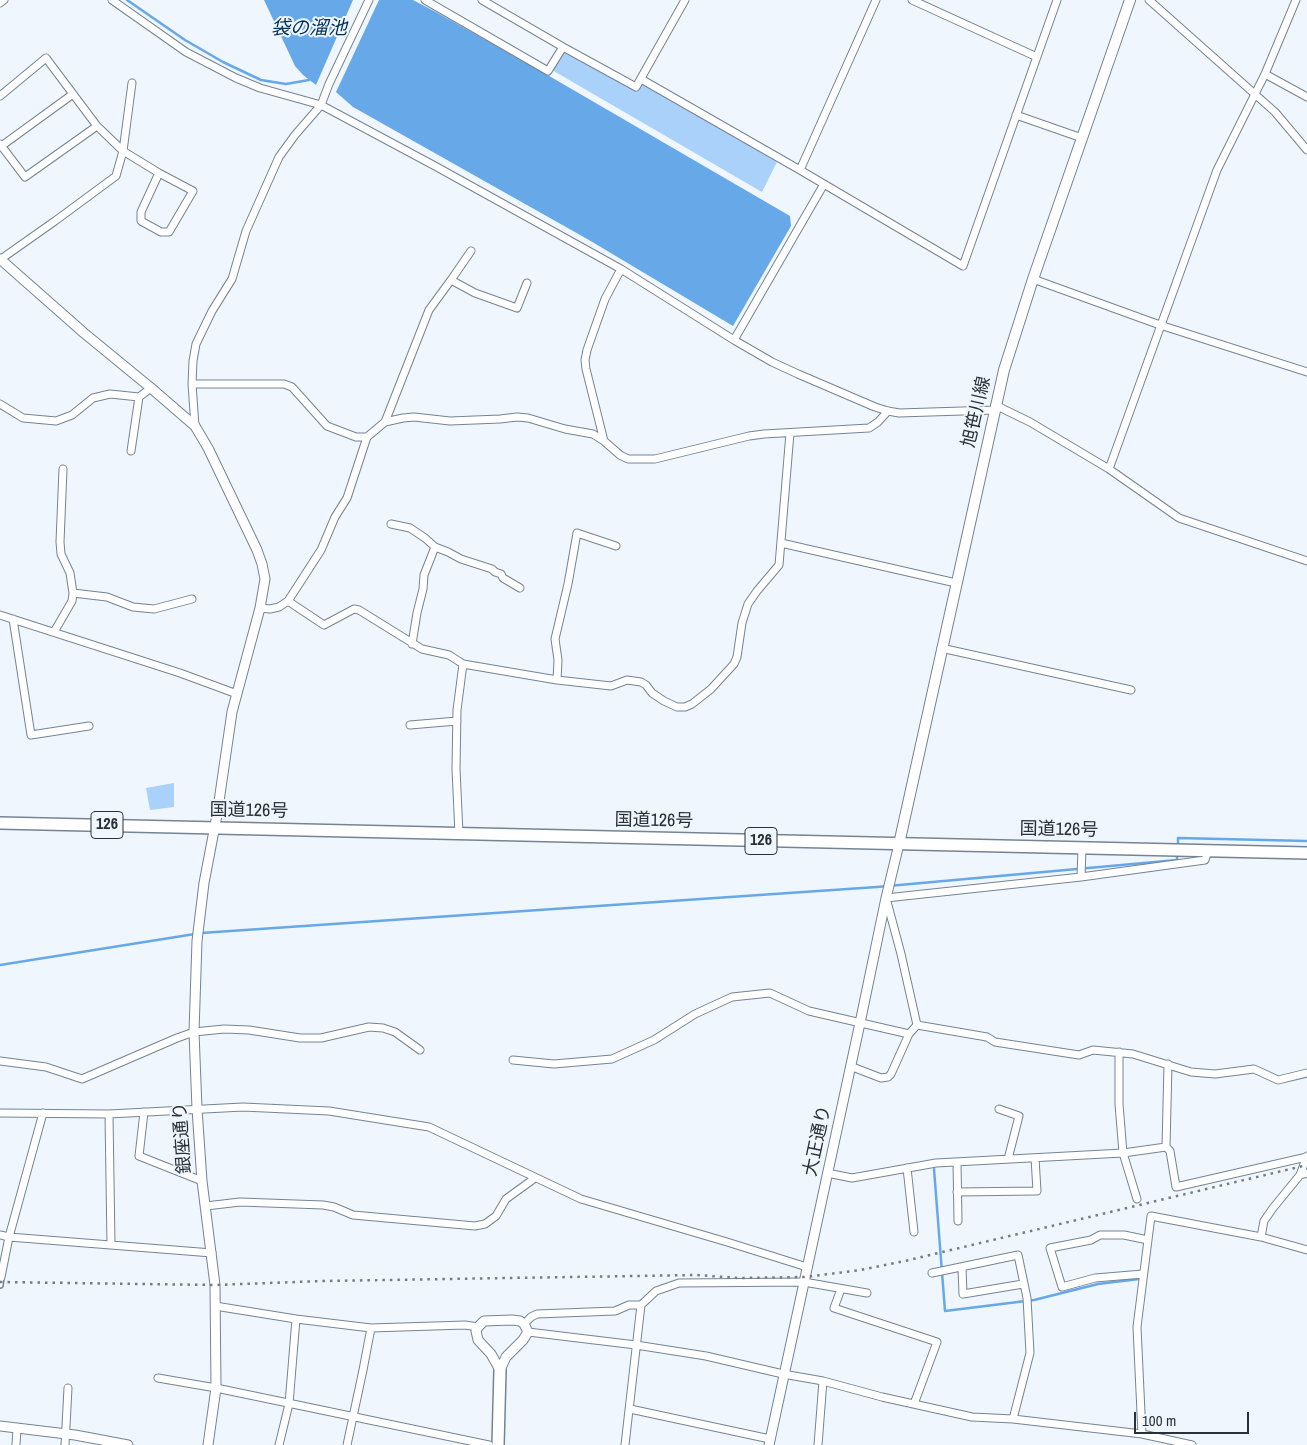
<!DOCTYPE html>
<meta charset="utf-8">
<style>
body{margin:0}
#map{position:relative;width:1307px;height:1445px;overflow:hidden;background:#eff6fe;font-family:"Archivo Narrow",sans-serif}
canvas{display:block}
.scale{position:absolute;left:1134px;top:1412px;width:115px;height:22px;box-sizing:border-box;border:2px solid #293036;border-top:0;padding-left:6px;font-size:15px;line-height:18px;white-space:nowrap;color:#293036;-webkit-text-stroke:4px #eff6fe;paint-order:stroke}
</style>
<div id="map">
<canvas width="1307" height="1445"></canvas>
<div class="scale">100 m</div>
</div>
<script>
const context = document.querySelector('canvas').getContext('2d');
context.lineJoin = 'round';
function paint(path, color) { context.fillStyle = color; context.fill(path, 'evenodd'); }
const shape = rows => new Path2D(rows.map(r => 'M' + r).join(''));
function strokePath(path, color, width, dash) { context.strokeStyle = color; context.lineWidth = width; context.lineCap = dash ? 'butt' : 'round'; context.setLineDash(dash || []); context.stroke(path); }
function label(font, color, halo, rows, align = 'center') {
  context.font = font + ' "Archivo Narrow","Noto Sans JP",sans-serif'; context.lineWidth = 4; context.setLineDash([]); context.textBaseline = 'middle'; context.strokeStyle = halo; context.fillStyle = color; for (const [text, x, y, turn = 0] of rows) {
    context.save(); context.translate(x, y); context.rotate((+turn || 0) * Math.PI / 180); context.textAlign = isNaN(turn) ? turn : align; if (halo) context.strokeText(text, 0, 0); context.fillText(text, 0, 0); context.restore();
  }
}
paint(shape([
 [564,51,637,90,642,83,777,162,762,192,552,70],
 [174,783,174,807,150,810,146,788]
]), '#aad1f9');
paint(shape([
 [264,0,353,0,316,85,303,75,295,66],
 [379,0,413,0,434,11,532,66,790,216,791,226,733,326,589,240,353,107,336,92]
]), '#67a8e8');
strokePath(shape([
 [127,0,185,40,223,62,261,80,286,84,309,80],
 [1178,848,1178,838,1307,841],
 [0,965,201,933,877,887,1177,860,1177,853],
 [934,1169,945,1311,1034,1300,1098,1284,1139,1279]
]), '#67a8e8', 2.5);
const pedestrian = shape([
 [0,1285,1,1277]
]);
const minor = shape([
 [112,0,186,52,236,78,260,88,321,105,435,166,621,269,734,340,772,362,798,374,875,407,888,411,899,413,994,410],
 [425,0,548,71,563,47],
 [482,0,563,47,636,87,685,0],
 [912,0,1037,57],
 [1149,0,1275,112,1307,150],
 [0,3,4,0],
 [1265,74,1307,97],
 [641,79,800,170,963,266,1057,0],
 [0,96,46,58,97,126,123,151,159,173,193,191,169,232,161,232,141,221,141,212,159,173],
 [1016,115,1082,138],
 [0,144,25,177,97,126],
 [0,147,73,94],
 [800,170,876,0],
 [471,251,451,280,475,293,517,308,527,283],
 [1,259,55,221,116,176,123,151,132,83],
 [1033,279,1160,325,1307,372],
 [734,340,824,184],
 [192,384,284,384,292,387,327,426,356,437,367,437],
 [0,404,23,418,56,421,72,415,93,398,110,394,139,397,151,388],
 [995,405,1030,422,1109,469,1179,518,1307,561],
 [385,422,403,418,414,417,450,421,500,419,517,417,528,418,565,429,593,434,604,441,620,455,628,459,655,459,749,436,764,434,869,428,878,422,888,411],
 [195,426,192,384,193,361,196,344,212,311,232,279,246,231,279,157,295,135,321,105,329,84,369,0],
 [604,441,586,369,585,360,587,350,605,299,621,269],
 [131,451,139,397],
 [1109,469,1217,170,1265,74,1296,0],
 [391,524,410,528,425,538,435,547,448,552,461,559,492,569,495,572,501,574,503,578,520,588],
 [781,543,956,583],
 [73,593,107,597,133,607,154,609,192,599],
 [288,601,324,625,354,609,359,610,422,649,449,655,463,664,557,680,611,686,627,680,641,682,646,685,652,693,664,701,677,707,685,707,692,704,711,689,734,664,737,657,742,623,748,604,757,591,779,565,790,433],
 [260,608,270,609,279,607,288,601,321,550,335,517,347,498,367,437,385,422,429,310,451,280],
 [0,615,180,673,237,694],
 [13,619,31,735,89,726],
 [54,632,72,601,73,593,70,573,61,554,60,542,63,469],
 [412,644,417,613,423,589,424,575,435,547],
 [941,648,1131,690],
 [557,680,558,660,555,639,568,584,577,533,616,546],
 [410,725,457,721],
 [459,834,456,769,457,710,463,664],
 [1081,877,1082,848],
 [917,1025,987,1037,995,1042,1079,1055,1093,1050,1133,1054,1191,1072,1215,1074,1254,1069,1278,1080,1307,1073],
 [1119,1052,1119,1104,1123,1153,1137,1199],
 [513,1060,554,1064,612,1059,654,1040,695,1014,732,997,770,993,809,1011,909,1034],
 [0,1061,46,1067,82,1079,177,1038,194,1032,224,1029,249,1030,300,1038,321,1038,369,1027,383,1028,395,1032,420,1050],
 [850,1066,881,1078,888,1077,891,1074,909,1034,917,1025,901,954,886,898,1081,877,1205,860,1208,851],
 [999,1109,1019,1116,1008,1159],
 [144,1112,139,1156,202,1181],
 [0,1113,109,1114,243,1107,329,1111,429,1127,581,1199,727,1242,807,1267],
 [109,1114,111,1245],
 [1166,1147,1170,1151,1176,1187,1307,1157],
 [957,1162,958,1221],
 [907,1168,914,1232],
 [827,1173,852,1178,936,1163,1123,1153,1166,1147,1168,1064],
 [1300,1175,1307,1156],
 [957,1192,1037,1191,1035,1158],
 [206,1206,240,1202,323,1205,334,1207,353,1215,475,1226,485,1224,496,1216,506,1199,535,1178],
 [0,1235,9,1237,212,1253],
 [1261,1237,1264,1221,1273,1208,1300,1175,1307,1173],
 [962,1268,963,1294,1023,1284],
 [932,1273,1018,1255,1027,1298,1030,1353,1013,1419],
 [1143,1274,1095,1278,1062,1287,1050,1248,1091,1240,1100,1235,1124,1235,1148,1240],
 [1,1277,9,1237,43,1113],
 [841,1289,834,1308,937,1342,914,1404],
 [215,1306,296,1319,371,1328,465,1325,478,1327],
 [524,1324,531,1317,537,1314,615,1311,629,1305,641,1305],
 [528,1332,636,1345,706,1356,783,1374,823,1381,882,1397,972,1417,1013,1419,1142,1434,1192,1445],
 [158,1378,216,1388,489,1445],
 [630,1409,770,1439],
 [1142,1434,1137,1327,1151,1216,1261,1237,1307,1250],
 [16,1445,17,1428],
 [65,1445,68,1388],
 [279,1445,289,1404,296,1319],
 [347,1445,363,1370,371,1328],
 [625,1445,641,1305,656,1291,679,1283,804,1282,867,1293],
 [818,1445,823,1381]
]);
const tertiary = shape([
 [0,259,84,333,151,388,195,426,208,448,257,550,262,564,265,579,260,608,232,712,217,815,204,883,197,941,194,1032,197,1109,202,1181,215,1285,216,1388,208,1445],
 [512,1320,520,1321,524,1324,528,1332,523,1340,506,1357,500,1370,491,1354,478,1340,476,1331,478,1327,484,1321,512,1320],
 [0,1426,75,1435,128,1445],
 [769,1445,860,1023,886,898,899,844]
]);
const secondary = shape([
 [899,844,1004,370,1033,279,1130,0]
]);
const primary = shape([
 [498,1445,500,1370]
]);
const trunk = shape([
 [0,823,1307,853]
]);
strokePath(pedestrian, '#748494', 8);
strokePath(minor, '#748494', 9);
strokePath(tertiary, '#748494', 11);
strokePath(secondary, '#748494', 12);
strokePath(primary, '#748494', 14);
strokePath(trunk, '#748494', 14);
strokePath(pedestrian, '#fff', 5);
strokePath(minor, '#fff', 7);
strokePath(tertiary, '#fff', 9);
strokePath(secondary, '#fff', 10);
strokePath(primary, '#fff', 11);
strokePath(trunk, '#fff', 11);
strokePath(shape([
 [0,1282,215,1285,323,1281,696,1275,739,1278,805,1277,861,1270,905,1261,1307,1165]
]), '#747b82', 2.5, [2.5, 5]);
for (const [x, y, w] of [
 [107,825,32],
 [761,841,32]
]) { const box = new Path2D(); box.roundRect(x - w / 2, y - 13.5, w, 27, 4); context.fillStyle = '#eff6fe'; context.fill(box); strokePath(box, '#293036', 1); }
label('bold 16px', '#293036', null, [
 ["126",107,825],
 ["126",761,841]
]);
label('18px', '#293036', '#eff6fe', [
 ["旭笹川線",977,412,-77],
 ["国道126号",249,811,1],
 ["国道126号",654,821,1],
 ["国道126号",1059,830,1],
 ["銀座通り",183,1138,-94],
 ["大正通り",818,1141,-78]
]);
label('italic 19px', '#003058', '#eff6fe', [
 ["袋の溜池",309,29]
]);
</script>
